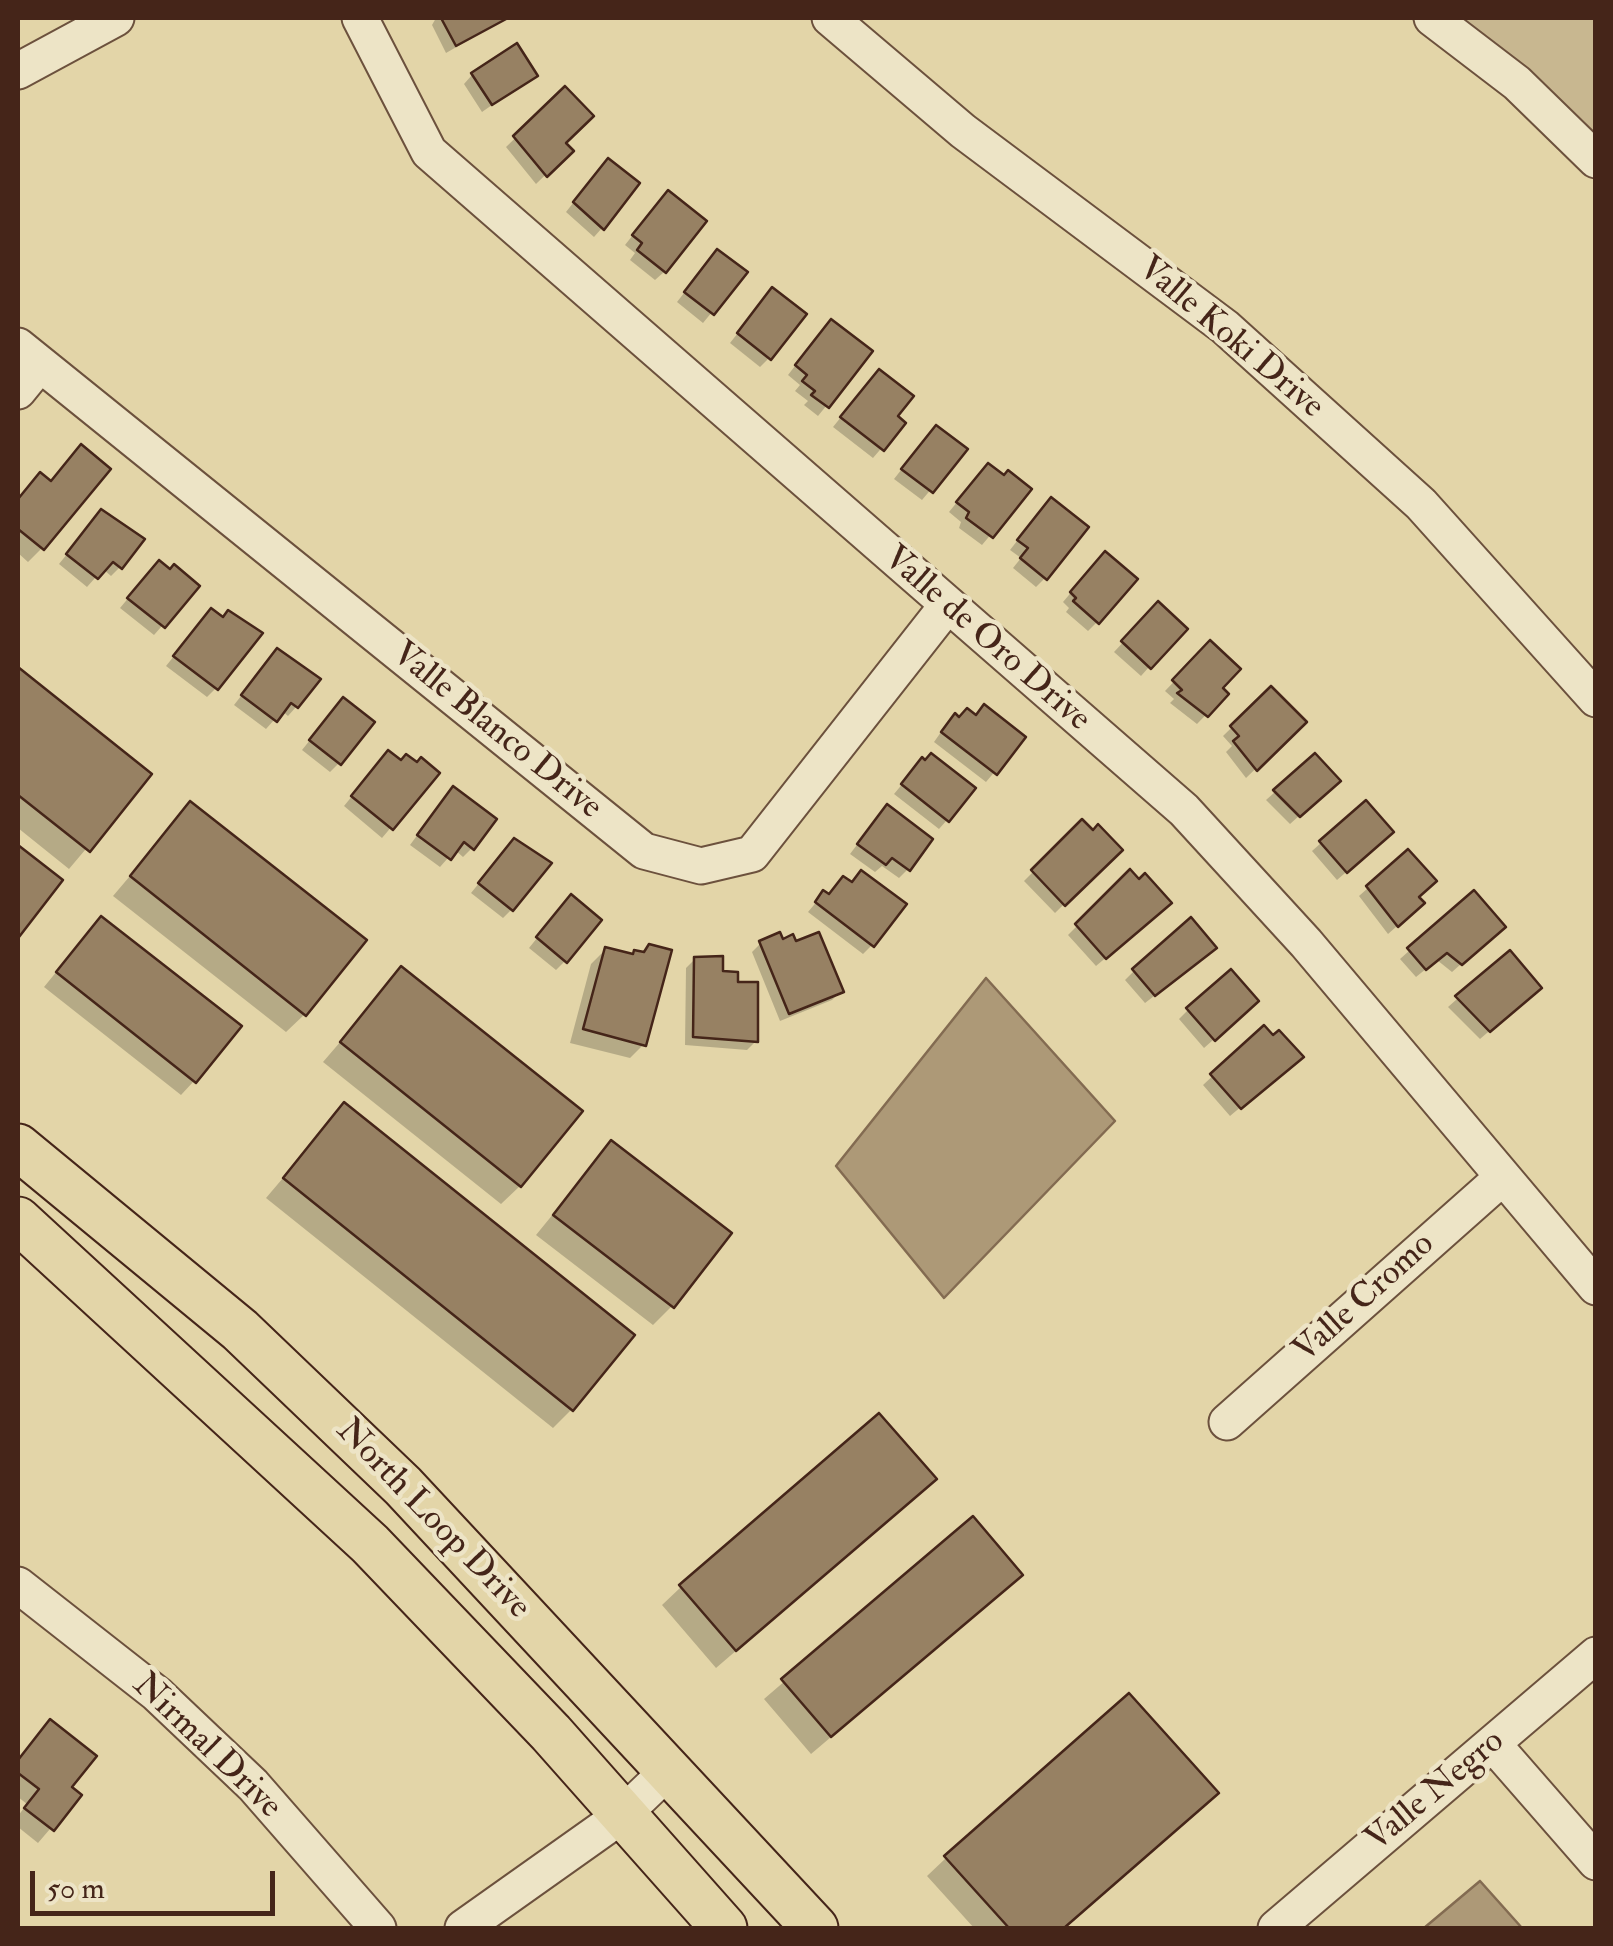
<!DOCTYPE html>
<style>
body{margin:0}
#map{position:relative;width:1613px;height:1946px;overflow:hidden;background:#e3d5a8;font-family:"IM FELL Double Pica",serif}
canvas{display:block}
.frame{position:absolute;inset:0;border:20px solid #452519;pointer-events:none}
.scale{position:absolute;left:30px;top:1871px;width:245px;height:45px;box-sizing:border-box;border:5px solid #452519;border-top:0;padding-left:12px;font-size:30px;line-height:35px;white-space:nowrap;color:#452519;-webkit-text-stroke:8px #ede4c6;paint-order:stroke}
</style>
<div id="map">
<canvas width="1613" height="1946"></canvas>
<div class="frame"></div>
<div class="scale">50 m</div>
</div>
<script>
const context = document.querySelector('canvas').getContext('2d');
context.lineJoin = 'round';
function paint(path, color) { context.fillStyle = color; context.fill(path, 'evenodd'); }
const shape = rows => new Path2D(rows.map(r => 'M' + r).join(''));
function strokePath(path, color, width, dash) { context.strokeStyle = color; context.lineWidth = width; context.lineCap = dash ? 'butt' : 'round'; context.setLineDash(dash || []); context.stroke(path); }
function label(font, color, halo, rows, align = 'center') {
  context.font = font + ' "IM FELL Double Pica",serif'; context.lineWidth = 9; context.setLineDash([]); context.textBaseline = 'middle'; context.strokeStyle = halo; context.fillStyle = color; for (const [text, x, y, turn = 0] of rows) {
    context.save(); context.translate(x, y); context.rotate((+turn || 0) * Math.PI / 180); context.textAlign = isNaN(turn) ? turn : align; if (halo) context.strokeText(text, 0, 0); context.fillText(text, 0, 0); context.restore();
  }
}
paint(shape([
 [1432,18,1595,18,1595,160]
]), '#c8b790');
const water = shape([
 [986,978,1115,1121,944,1298,836,1166,986,978],
 [1480,1881,1522,1928,1424,1928,1480,1881]
]);
paint(water, '#ad9977');
strokePath(water, '#836b51', 2.5);
paint(shape([
 [436,18,507,18,446,53,432,25],
 [472,75,535,75,482,112,464,84],
 [565,90,563,143,570,151,536,184,506,147],
 [599,170,602,228,594,237,566,212],
 [659,202,664,272,655,280,630,260,635,253,625,245],
 [709,261,744,273,703,323,677,302],
 [764,300,769,358,760,367,730,343],
 [822,331,870,352,818,416,804,405,808,401,795,391,800,385,788,375],
 [870,381,903,423,873,458,833,427],
 [927,437,964,450,922,500,894,479],
 [979,475,1003,478,1029,489,982,545,959,528,961,522,949,512],
 [26,489,42,548,28,562,18,553,18,500],
 [1042,509,1045,578,1036,587,1013,568,1021,558,1010,550],
 [93,522,120,567,111,576,103,569,87,587,59,564],
 [1096,563,1097,622,1088,631,1066,612,1069,608,1063,602],
 [150,572,197,586,154,635,120,608],
 [1158,605,1149,667,1141,676,1114,652],
 [203,620,216,688,207,697,166,666],
 [1210,644,1219,688,1226,694,1197,724,1170,703,1174,699,1165,691],
 [269,660,296,707,288,716,282,711,266,729,234,705],
 [18,670,149,774,69,869,18,828],
 [1271,689,1304,722,1246,778,1226,752,1232,746,1223,736],
 [335,709,339,763,330,772,302,750],
 [946,725,1023,738,986,782,934,742],
 [380,762,437,773,382,838,344,806],
 [914,770,947,820,939,829,894,794],
 [1328,790,1290,824,1266,800,1275,792],
 [444,799,472,848,463,857,455,850,440,867,410,845],
 [191,804,305,1014,286,1032,113,896],
 [878,817,908,869,899,878,882,866,875,872,850,854],
 [1082,823,1119,850,1055,913,1024,881],
 [1382,841,1337,880,1312,851,1321,843],
 [506,850,512,909,503,918,471,893],
 [1130,873,1160,912,1096,966,1068,935],
 [1368,888,1416,897,1413,912,1388,934,1359,896],
 [824,893,872,945,863,954,808,912],
 [1474,893,1494,935,1452,972,1437,960,1416,977,1400,959],
 [562,907,565,961,556,970,529,948],
 [88,933,194,1081,181,1095,44,987],
 [781,942,841,991,832,1000,780,1021,752,952,761,943],
 [605,950,644,1044,630,1058,570,1043,591,964],
 [1509,953,1530,996,1480,1039,1448,1007],
 [1205,957,1145,1003,1125,980,1134,971],
 [695,959,735,984,756,1041,747,1050,685,1045,686,968],
 [402,970,520,1186,501,1204,323,1062],
 [1188,1010,1247,1010,1204,1048,1179,1019],
 [1264,1028,1291,1065,1230,1116,1203,1085],
 [344,1106,572,1409,553,1428,266,1198],
 [611,1143,672,1306,653,1325,536,1235],
 [915,1497,716,1668,662,1605,681,1587],
 [973,1519,1001,1593,811,1754,764,1699],
 [50,1723,69,1788,79,1795,38,1843,18,1827,18,1816,27,1804,18,1797,18,1760],
 [1197,1811,1063,1928,974,1928,927,1876,946,1858]
]), '#0003');
const building = shape([
 [441,18,508,18,456,46,441,18],
 [517,43,538,76,492,105,471,73,517,43],
 [565,86,594,116,566,143,574,151,547,177,513,136,565,86],
 [608,158,640,183,604,230,573,202,608,158],
 [668,190,707,221,666,273,637,250,642,243,632,235,668,190],
 [717,249,748,272,714,315,684,292,717,249],
 [772,287,807,314,771,360,737,333,772,287],
 [831,319,873,351,829,408,811,395,815,391,802,381,807,375,795,365,831,319],
 [879,369,914,396,898,416,906,423,884,451,840,417,879,369],
 [936,425,968,449,933,493,901,469,936,425],
 [81,444,111,469,44,550,18,529,18,499,40,472,51,481,81,444],
 [988,463,1004,475,1008,470,1032,489,993,538,966,518,969,512,956,502,988,463],
 [1051,497,1089,527,1047,580,1020,558,1028,548,1017,540,1051,497],
 [101,509,145,539,122,569,113,562,98,579,66,554,101,509],
 [1105,551,1138,579,1099,624,1073,601,1076,598,1070,592,1105,551],
 [159,560,170,569,174,564,200,586,165,628,127,598,159,560],
 [1158,601,1188,629,1151,669,1121,641,1158,601],
 [211,608,223,617,228,610,263,633,218,690,173,656,211,608],
 [1210,640,1241,669,1223,688,1229,694,1208,717,1177,693,1182,690,1172,680,1210,640],
 [277,648,321,679,298,708,291,703,277,722,241,695,277,648],
 [18,667,152,774,90,852,18,795,18,667],
 [1271,686,1307,722,1257,771,1233,741,1239,736,1230,726,1271,686],
 [343,697,375,722,341,765,309,740,343,697],
 [984,704,1026,737,997,775,941,732,955,713,959,717,967,708,976,715,984,704],
 [388,750,401,760,406,754,417,762,421,757,440,773,393,830,351,796,388,750],
 [931,753,976,788,949,822,901,784,922,757,925,760,931,753],
 [1315,753,1341,781,1300,817,1273,790,1315,753],
 [453,786,497,819,474,850,464,842,451,860,417,835,453,786],
 [1366,800,1394,832,1347,873,1319,841,1366,800],
 [190,801,367,940,306,1016,130,876,190,801],
 [887,804,933,839,910,871,892,858,886,865,857,844,887,804],
 [1082,819,1093,830,1098,824,1123,850,1065,906,1031,870,1082,819],
 [514,838,552,863,513,911,478,883,514,838],
 [18,845,63,880,19,937,18,936,18,845],
 [1408,849,1437,881,1419,897,1425,903,1398,927,1366,886,1408,849],
 [1130,869,1139,879,1145,873,1172,903,1106,959,1075,924,1130,869],
 [861,870,907,904,874,947,815,902,823,890,829,894,843,876,852,882,861,870],
 [1474,890,1506,927,1462,965,1447,953,1426,970,1407,948,1474,890],
 [571,894,602,920,567,963,536,937,571,894],
 [101,916,242,1026,196,1083,56,972,101,916],
 [1191,917,1217,948,1155,996,1132,969,1191,917],
 [780,932,783,939,793,934,796,941,819,932,844,992,789,1014,759,941,780,932],
 [649,944,672,950,646,1046,583,1029,605,947,633,954,634,950,644,952,649,944],
 [1510,950,1542,988,1490,1032,1455,996,1510,950],
 [723,956,723,971,738,972,738,982,758,982,758,1042,693,1037,694,957,723,956],
 [401,966,583,1111,521,1187,340,1042,401,966],
 [1231,969,1259,1001,1215,1041,1186,1008,1231,969],
 [1264,1025,1273,1035,1279,1030,1304,1057,1241,1109,1210,1074,1264,1025],
 [344,1102,635,1335,573,1411,283,1178,344,1102],
 [611,1140,732,1233,674,1308,553,1215,611,1140],
 [879,1413,937,1479,736,1651,679,1585,879,1413],
 [973,1516,1023,1575,831,1737,781,1679,973,1516],
 [1129,1693,1219,1793,1064,1928,1009,1928,944,1856,1129,1693],
 [50,1719,97,1756,72,1787,82,1795,54,1831,24,1808,39,1789,18,1773,18,1760,50,1719]
]);
paint(building, '#978163');
strokePath(building, '#452519', 2.5);
const minor = shape([
 [360,18,429,152,1184,810,1306,943,1596,1287],
 [830,18,963,131,1225,327,1421,504,1596,699],
 [1432,18,1517,83,1596,160],
 [18,71,116,18],
 [18,346,644,851,701,866,752,854,946,607],
 [18,391,40,364],
 [1227,1422,1503,1177],
 [18,1585,157,1694,253,1785,378,1928],
 [1493,1744,1596,1862],
 [463,1928,621,1816,670,1769],
 [1276,1928,1596,1655]
]);
const major = shape([
 [18,1147,240,1330,403,1486,815,1928],
 [18,1220,370,1544,551,1733,724,1928]
]);
strokePath(minor, '#6c513d', 39);
strokePath(major, '#452519', 49);
strokePath(minor, '#ede4c6', 35);
strokePath(major, '#e3d5a8', 45);
label('35px', '#452519', '#ede4c6', [
 ["Valle Koki Drive",1230,339,40],
 ["Valle de Oro Drive",986,640,41],
 ["Valle Blanco Drive",496,732,39],
 ["Valle Cromo",1365,1299,-42],
 ["North Loop Drive",432,1520,46],
 ["Nirmal Drive",206,1747,44],
 ["Valle Negro",1436,1792,-40]
]);
</script>
